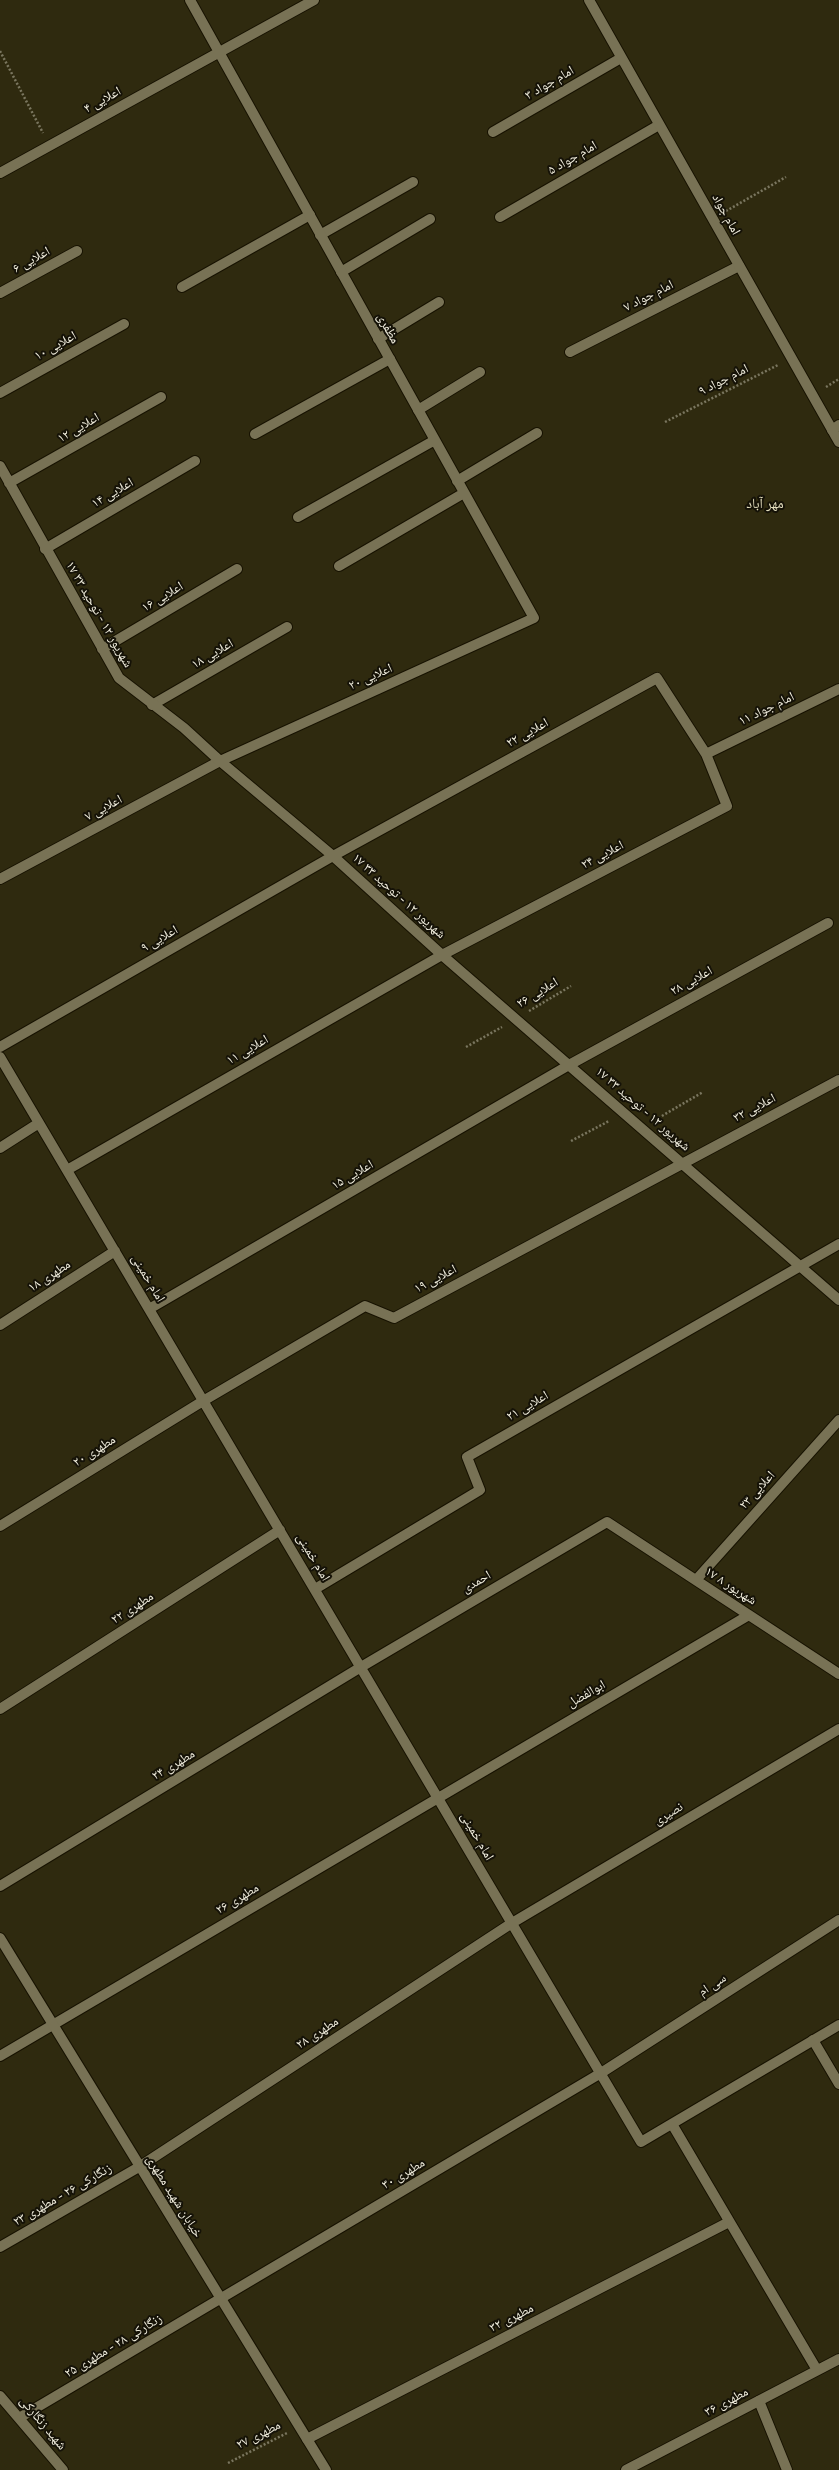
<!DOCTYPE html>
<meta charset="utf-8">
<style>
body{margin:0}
canvas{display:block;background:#2f2a0f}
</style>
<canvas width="839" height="2470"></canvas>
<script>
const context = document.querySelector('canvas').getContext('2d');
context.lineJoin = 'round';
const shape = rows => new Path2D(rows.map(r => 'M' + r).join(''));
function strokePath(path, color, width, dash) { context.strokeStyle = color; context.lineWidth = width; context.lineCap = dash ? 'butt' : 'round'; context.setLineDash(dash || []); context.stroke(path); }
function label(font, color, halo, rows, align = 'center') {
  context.font = font + ' Spectral,"Noto Naskh Arabic",serif'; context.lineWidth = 4; context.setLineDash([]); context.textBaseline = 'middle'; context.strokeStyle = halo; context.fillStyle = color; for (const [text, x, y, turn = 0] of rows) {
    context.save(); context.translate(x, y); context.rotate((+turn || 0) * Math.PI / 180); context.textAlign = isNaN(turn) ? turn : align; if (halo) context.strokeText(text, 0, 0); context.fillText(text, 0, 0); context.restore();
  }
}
const service = shape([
 [493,132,621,58],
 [320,235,413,182],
 [341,272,430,219],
 [182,287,310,215],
 [0,293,77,251],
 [378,339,439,302],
 [570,352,739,266],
 [0,393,124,324],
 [418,410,480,372],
 [255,434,390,359],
 [457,481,537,433],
 [45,549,195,461],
 [152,705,287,627],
 [0,879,220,761],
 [569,1065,828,923],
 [813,2040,839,2084],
 [759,2401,787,2470]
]);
const minor = shape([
 [190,0,534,618,220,761],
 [0,173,314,0],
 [500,217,659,125],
 [832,430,839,425],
 [0,466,119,678,184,728,220,761,333,856,442,955,839,1300],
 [9,483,161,397],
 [298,517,435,440],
 [339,566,464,493],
 [102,649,237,569],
 [706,754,839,689],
 [0,1047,333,856,657,678,706,754,727,806,442,955,67,1170],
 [0,1057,641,2142,839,2025],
 [0,1148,39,1123],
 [149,1309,569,1065],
 [0,1325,115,1251],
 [0,1526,203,1401,365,1306,394,1318,839,1080],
 [696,1580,839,1420],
 [315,1589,480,1490,467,1457,839,1244],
 [0,1709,280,1530],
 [0,1886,361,1667,607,1522,839,1674],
 [0,2056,749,1615],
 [672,2124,817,2370],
 [0,2247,139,2167,512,1923,839,1729],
 [0,2396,63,2470],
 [19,2418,601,2073,839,1920],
 [307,2439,729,2222],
 [626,2470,839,2359]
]);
const tertiary = shape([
 [589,0,839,442]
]);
const secondary = shape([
 [0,1938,326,2470]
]);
strokePath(service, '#171200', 12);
strokePath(minor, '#171200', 12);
strokePath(tertiary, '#171200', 12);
strokePath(secondary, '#171200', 12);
strokePath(shape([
 [0,51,43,133],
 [726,211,786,177],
 [826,387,839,379],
 [665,422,778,365],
 [529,1011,571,986],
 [466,1047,502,1027],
 [655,1120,703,1092],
 [571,1141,609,1121],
 [228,2463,287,2433]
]), '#7a765f', 2.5, [2, 2]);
strokePath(service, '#787255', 10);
strokePath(minor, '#787255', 10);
strokePath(tertiary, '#787255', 10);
strokePath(secondary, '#787255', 10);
label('13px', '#f2efdf', '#151207', [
 ["امام جواد ۳",550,84,-30],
 ["اعلایی ۴",103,101,-29],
 ["امام جواد ۵",573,159,-30],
 ["امام جواد",725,215,61],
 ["اعلایی ۶",32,261,-29],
 ["امام جواد ۷",649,297,-27],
 ["مظفری",387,329,61],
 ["اعلایی ۱۰",56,347,-29],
 ["امام جواد ۹",724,381,-27],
 ["اعلایی ۱۲",79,429,-30],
 ["اعلایی ۱۴",113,494,-30],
 ["اعلایی ۱۶",163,598,-31],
 ["۱۷ شهریور ۱۲ - توحید ۳۳",98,615,60],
 ["اعلایی ۱۸",213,655,-30],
 ["اعلایی ۲۰",371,678,-24],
 ["امام جواد ۱۱",767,710,-26],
 ["اعلایی ۲۲",528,734,-29],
 ["اعلایی ۷",104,809,-28],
 ["اعلایی ۲۴",603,856,-28],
 ["۱۷ شهریور ۱۲ - توحید ۳۳",398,897,42],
 ["اعلایی ۹",160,940,-30],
 ["اعلایی ۲۸",692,982,-29],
 ["اعلایی ۲۶",538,994,-31],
 ["اعلایی ۱۱",248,1051,-30],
 ["اعلایی ۳۲",755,1109,-28],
 ["۱۷ شهریور ۱۲ - توحید ۳۳",642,1110,41],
 ["اعلایی ۱۵",353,1176,-30],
 ["مطهری ۱۸",50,1277,-33],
 ["امام خمینی",147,1279,59],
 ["اعلایی ۱۹",436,1280,-28],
 ["اعلایی ۲۱",528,1407,-30],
 ["مطهری ۲۰",95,1452,-32],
 ["اعلایی ۲۳",758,1491,-48],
 ["امام خمینی",312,1558,59],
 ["احمدی",477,1583,-30],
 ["۱۷ شهریور ۸",730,1587,33],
 ["مطهری ۲۲",133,1609,-33],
 ["ابوالفضل",587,1695,-30],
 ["مطهری ۲۴",174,1766,-31],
 ["نصیری",669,1815,-31],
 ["امام خمینی",476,1837,60],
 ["مطهری ۲۶",238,1900,-31],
 ["سی ام",713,1986,-33],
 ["مطهری ۲۸",318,2034,-33],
 ["مطهری ۳۰",404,2175,-31],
 ["زنگارکی ۲۶ - مطهری ۲۳",63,2196,-30],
 ["خیابان شهید مطهری",173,2197,58],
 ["مطهری ۳۲",512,2319,-27],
 ["زنگارکی ۲۸ - مطهری ۲۵",114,2347,-31],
 ["مطهری ۳۶",727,2403,-28],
 ["شهید زنگارکی",42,2424,50],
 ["مطهری ۲۷",259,2436,-27]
]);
label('14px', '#e4debe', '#151207', [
 ["مهر آباد",765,505]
]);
</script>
